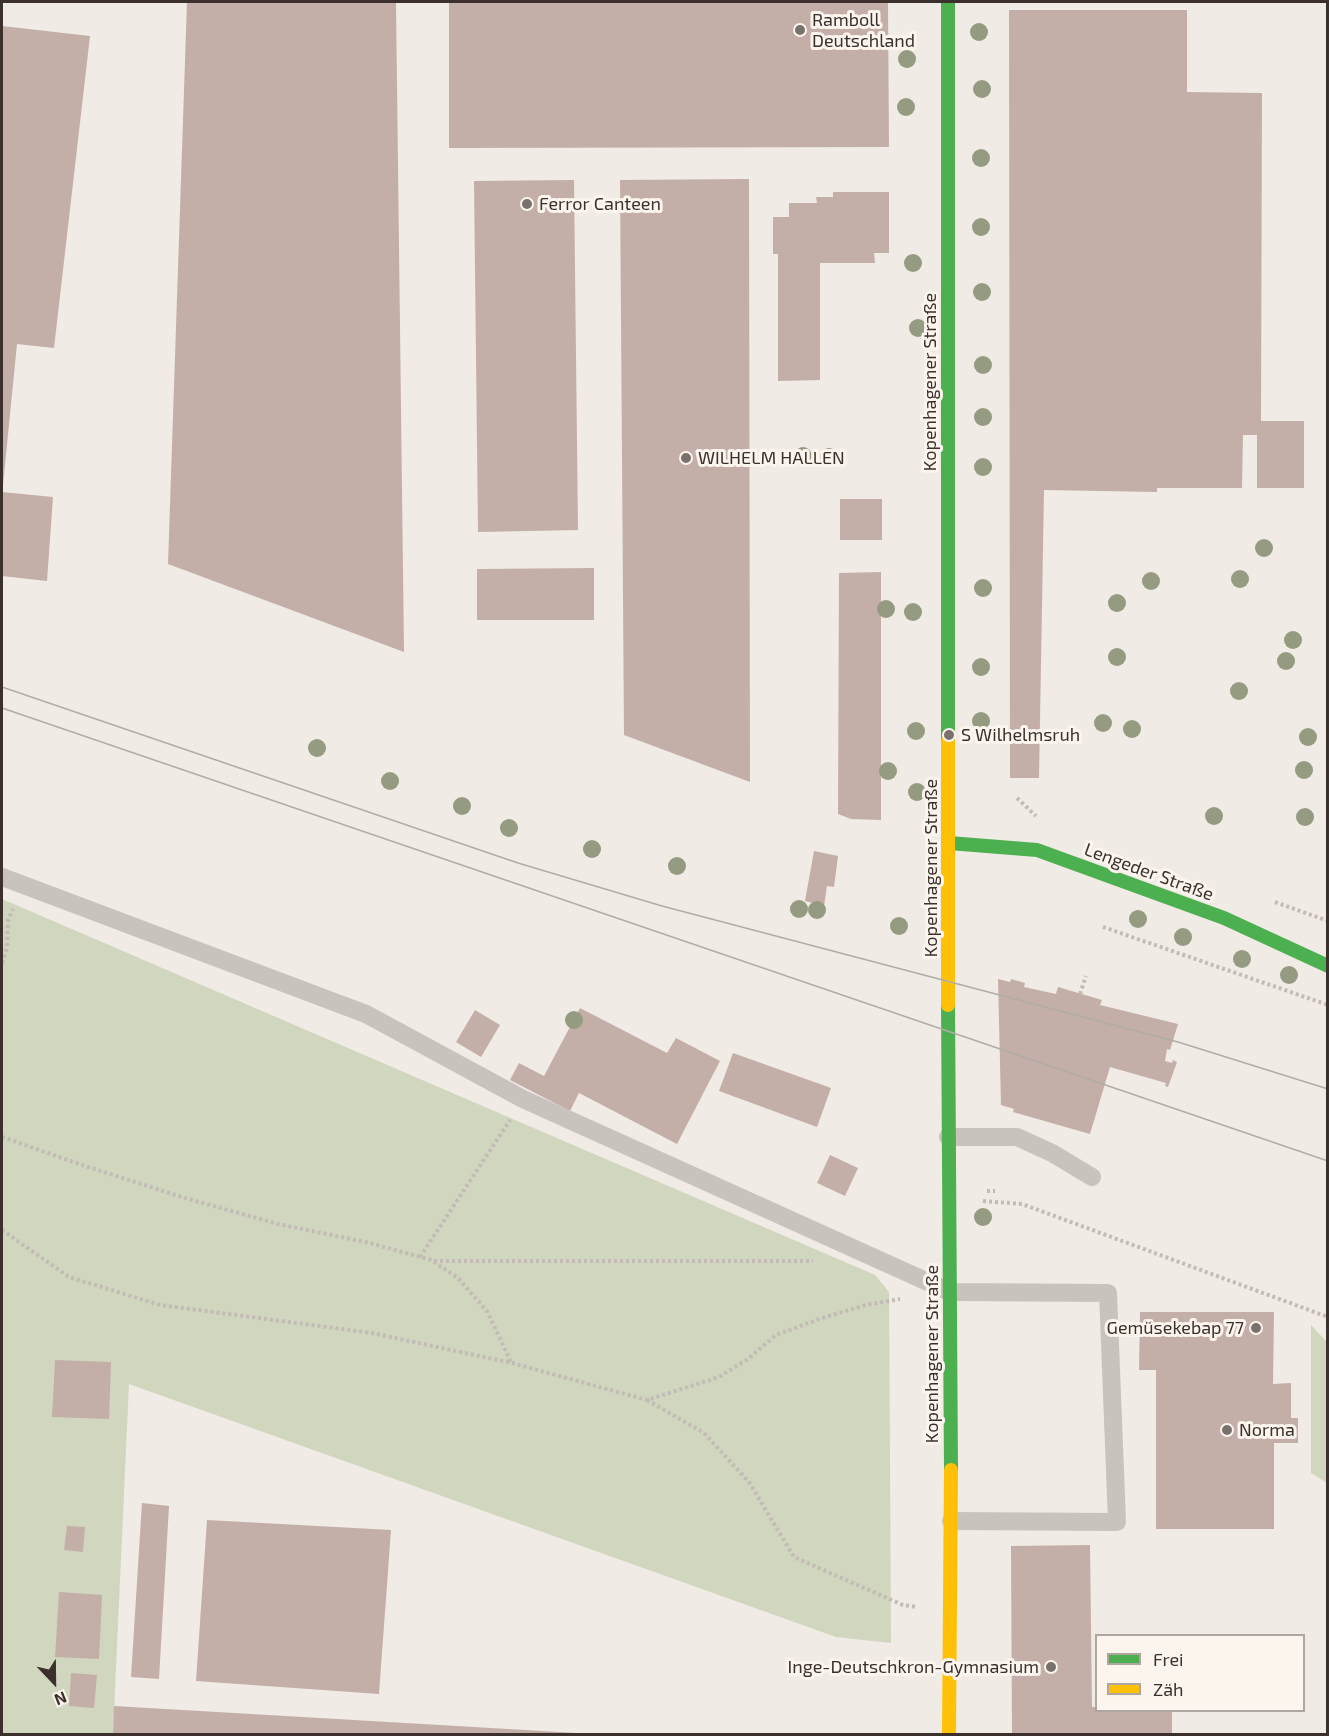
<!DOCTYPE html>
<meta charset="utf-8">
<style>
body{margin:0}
#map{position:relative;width:1329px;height:1736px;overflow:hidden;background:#f0ebe5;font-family:"Exo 2",sans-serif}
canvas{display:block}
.frame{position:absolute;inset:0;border:3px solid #3b302b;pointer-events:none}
.legend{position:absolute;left:1095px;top:1634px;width:210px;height:78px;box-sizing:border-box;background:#fbf5ee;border:2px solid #aea6a0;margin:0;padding:8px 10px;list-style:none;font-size:18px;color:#3b302b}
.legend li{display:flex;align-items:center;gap:12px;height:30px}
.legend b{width:30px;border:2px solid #aea6a0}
.north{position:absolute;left:24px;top:1652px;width:60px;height:60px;-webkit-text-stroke:4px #fbf5ee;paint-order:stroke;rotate:158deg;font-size:16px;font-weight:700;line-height:24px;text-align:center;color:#3b302b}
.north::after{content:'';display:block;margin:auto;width:21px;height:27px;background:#3b302b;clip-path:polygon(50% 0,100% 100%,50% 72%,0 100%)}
</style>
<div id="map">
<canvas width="1329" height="1736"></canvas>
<div class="frame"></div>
<ul class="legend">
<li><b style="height:8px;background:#4caf50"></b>Frei</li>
<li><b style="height:8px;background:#ffc107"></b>Zäh</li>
</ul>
<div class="north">N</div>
</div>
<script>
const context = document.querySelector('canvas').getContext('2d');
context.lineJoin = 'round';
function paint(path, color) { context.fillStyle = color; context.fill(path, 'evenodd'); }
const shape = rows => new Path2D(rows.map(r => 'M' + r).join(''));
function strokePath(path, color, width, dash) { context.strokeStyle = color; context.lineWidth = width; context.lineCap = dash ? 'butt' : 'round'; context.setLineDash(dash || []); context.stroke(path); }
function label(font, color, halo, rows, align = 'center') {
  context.font = font + ' "Exo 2",sans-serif'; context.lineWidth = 6; context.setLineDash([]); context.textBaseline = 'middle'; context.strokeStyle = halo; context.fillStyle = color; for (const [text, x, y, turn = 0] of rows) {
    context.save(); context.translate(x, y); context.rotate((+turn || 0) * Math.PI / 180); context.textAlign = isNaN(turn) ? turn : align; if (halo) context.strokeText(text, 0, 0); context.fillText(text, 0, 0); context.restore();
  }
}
paint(shape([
 [2,899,875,1275,889,1292,891,1643,836,1637,129,1384,113,1734,2,1734],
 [1311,1325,1327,1342,1327,1483,1311,1473]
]), '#d1d6bf');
paint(shape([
 [187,2,396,2,404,652,168,564],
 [449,2,888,2,889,147,449,148],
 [1009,10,1187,10,1187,92,1262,93,1261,421,1304,421,1304,488,1257,488,1257,435,1243,435,1242,488,1157,488,1157,492,1044,490,1039,778,1010,778],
 [2,26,90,36,54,348,17,344,3,485,2,485],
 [749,179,750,782,624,735,620,180],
 [574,180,578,530,478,532,474,181],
 [833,192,889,192,889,253,874,253,875,263,820,263,820,380,778,381,778,254,773,254,773,217,789,217,789,203,817,203,816,197,833,197],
 [2,492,53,497,47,581,2,576],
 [840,499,882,499,882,540,840,540],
 [594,568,594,620,477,620,477,569],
 [881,572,881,820,851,819,838,814,839,573],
 [814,851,838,856,834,887,827,886,824,906,805,901],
 [998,979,1010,982,1011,979,1025,983,1024,987,1056,994,1058,987,1102,1000,1100,1005,1178,1024,1170,1050,1167,1049,1165,1061,1172,1063,1173,1060,1177,1062,1168,1087,1165,1086,1166,1083,1110,1067,1090,1134,1013,1112,1014,1109,1001,1105],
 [580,1008,667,1053,676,1038,720,1061,677,1144,579,1093,570,1111,510,1080,519,1063,544,1076],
 [475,1010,500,1025,481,1057,456,1042],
 [733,1053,831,1088,817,1127,719,1091],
 [830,1155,858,1168,845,1196,817,1183],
 [1140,1312,1274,1312,1273,1384,1291,1383,1291,1418,1298,1418,1298,1443,1274,1443,1274,1529,1156,1529,1156,1370,1139,1370],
 [55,1360,111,1362,109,1419,52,1417],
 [142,1503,169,1506,159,1679,131,1677],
 [207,1520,391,1530,379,1694,196,1681],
 [67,1526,85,1527,83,1552,64,1550],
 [1090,1545,1092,1707,1096,1707,1096,1710,1172,1710,1172,1734,1012,1734,1011,1546],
 [59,1592,102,1595,99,1659,55,1657],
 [71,1673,97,1675,94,1708,69,1706],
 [114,1706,577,1733,577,1734,113,1734]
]), '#c3afa7');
strokePath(shape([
 [1017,798,1036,816],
 [1275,902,1328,921],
 [1103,927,1328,1005],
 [2,963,7,948,8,920,13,909],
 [1080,994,1086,976],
 [2,1137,85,1166,185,1198,278,1224,370,1243,431,1260,458,1278,487,1311,511,1362],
 [987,1191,995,1191],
 [983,1201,1022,1204,1328,1317],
 [2,1230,69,1277,160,1305,372,1333,512,1363,647,1400,719,1377,748,1359,776,1335,822,1318,866,1305,900,1299],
 [420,1257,510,1120],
 [434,1261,813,1261],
 [647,1400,704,1433,749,1482,794,1557,903,1605,917,1607]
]), '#c2bbb6', 4, [3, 3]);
strokePath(shape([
 [2,877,366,1014,523,1099,950,1292,1108,1293,1117,1522,951,1521],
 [948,1137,1017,1137,1052,1153,1092,1177]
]), '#c9c3be', 18);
strokePath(shape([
 [948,2,948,741],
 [949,843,1037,850,1224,918,1328,966],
 [948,1005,951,1470]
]), '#4caf50', 14);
strokePath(shape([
 [948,741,948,1005],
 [949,1734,951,1470]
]), '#ffc107', 14);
strokePath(shape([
 [2,687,518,863,662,906,1178,1042,1328,1089],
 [2,708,1328,1161]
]), '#b1aca8', 1.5);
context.fillStyle = '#959b80';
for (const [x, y] of [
 [979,32],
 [907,59],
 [982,89],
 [906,107],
 [981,158],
 [981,227],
 [913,263],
 [982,292],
 [918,328],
 [983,365],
 [983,417],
 [803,456],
 [829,457],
 [983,467],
 [1264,548],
 [1240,579],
 [1151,581],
 [983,588],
 [1117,603],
 [886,609],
 [913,612],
 [1293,640],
 [1117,657],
 [1286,661],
 [981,667],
 [1239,691],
 [981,721],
 [1103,723],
 [1132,729],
 [916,731],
 [1308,737],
 [317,748],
 [1304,770],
 [888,771],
 [390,781],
 [917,792],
 [462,806],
 [1214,816],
 [1305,817],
 [509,828],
 [592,849],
 [677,866],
 [799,909],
 [817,910],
 [1138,919],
 [899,926],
 [1183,937],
 [1242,959],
 [1289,975],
 [574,1020],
 [983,1217]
]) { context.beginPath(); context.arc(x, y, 9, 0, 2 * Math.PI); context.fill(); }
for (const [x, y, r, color] of [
 [800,30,6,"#7a716c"],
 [527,204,6,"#7a716c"],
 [686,458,6,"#7a716c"],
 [949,735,6,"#7a716c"],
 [1256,1328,6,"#7a716c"],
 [1227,1430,6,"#7a716c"],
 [1051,1667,6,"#7a716c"]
]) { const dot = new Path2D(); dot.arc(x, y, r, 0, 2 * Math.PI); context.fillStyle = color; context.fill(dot); strokePath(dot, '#fbf5ee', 2); }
label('18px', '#3b302b', '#fbf5ee', [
 ["Ramboll",812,20],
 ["Deutschland",812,41],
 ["Ferror Canteen",539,204],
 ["WILHELM HALLEN",698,458],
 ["S Wilhelmsruh",961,735],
 ["Gemüsekebap 77",1244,1328,"right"],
 ["Norma",1239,1430],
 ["Inge-Deutschkron-Gymnasium",1039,1667,"right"]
], 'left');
label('18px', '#3b302b', '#fbf5ee', [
 ["Kopenhagener Straße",930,382,-90],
 ["Kopenhagener Straße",931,868,-90],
 ["Lengeder Straße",1149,872,20],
 ["Kopenhagener Straße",932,1354,-90]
]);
</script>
